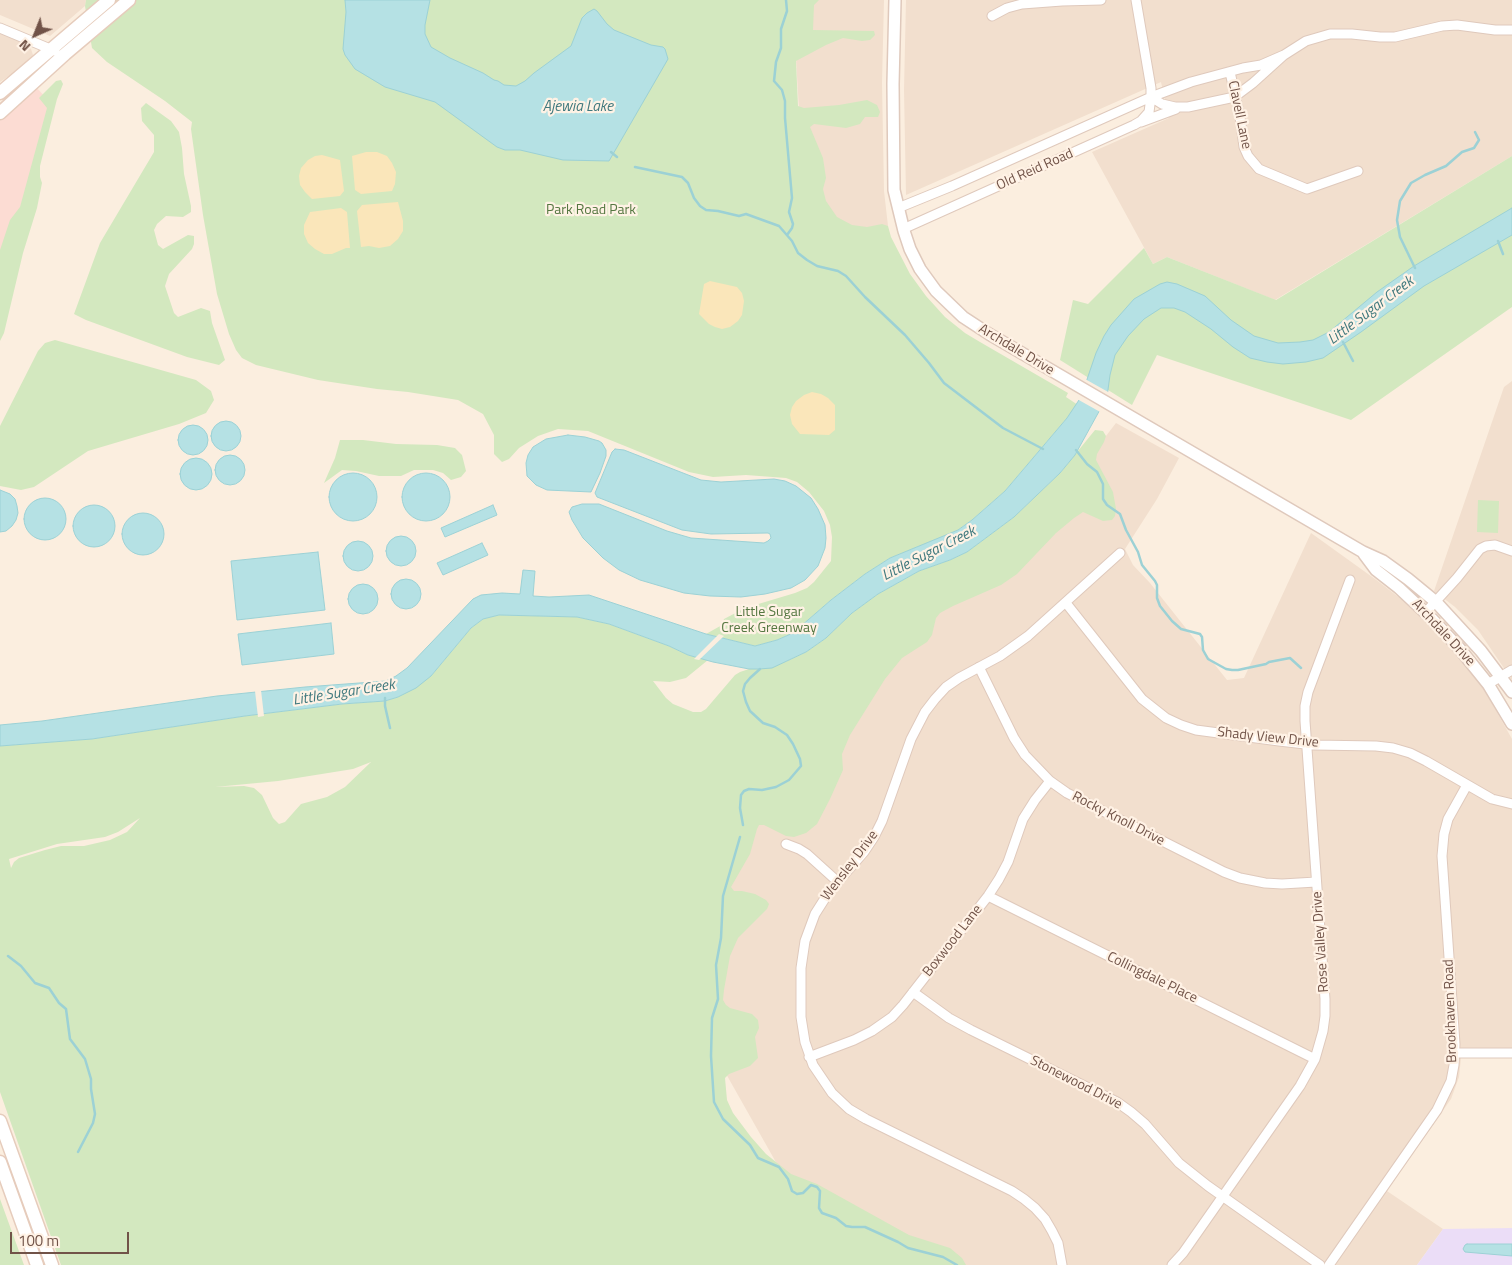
<!DOCTYPE html>
<style>
body{margin:0}
#map{position:relative;width:1512px;height:1265px;overflow:hidden;background:#fbeedf;font-family:"Titillium Web",sans-serif}
canvas{display:block}
.north{position:absolute;left:10px;top:10px;width:50px;height:50px;-webkit-text-stroke:4px #fff2e5;paint-order:stroke;rotate:224deg;font-size:14px;font-weight:700;line-height:20px;text-align:center;color:#715348}
.north::after{content:'';display:block;margin:auto;width:18px;height:22px;background:#715348;clip-path:polygon(50% 0,100% 100%,50% 72%,0 100%)}
.scale{position:absolute;left:10px;top:1232px;width:119px;height:22px;box-sizing:border-box;border:2px solid #715348;border-top:0;padding-left:6px;font-size:15px;line-height:18px;white-space:nowrap;color:#715348;-webkit-text-stroke:4px #fff2e5;paint-order:stroke}
</style>
<div id="map">
<canvas width="1512" height="1265"></canvas>
<div class="north">N</div>
<div class="scale">100 m</div>
</div>
<script>
const context = document.querySelector('canvas').getContext('2d');
context.lineJoin = 'round';
function paint(path, color) { context.fillStyle = color; context.fill(path, 'evenodd'); }
const shape = rows => new Path2D(rows.map(r => 'M' + r).join(''));
function strokePath(path, color, width, dash) { context.strokeStyle = color; context.lineWidth = width; context.lineCap = dash ? 'butt' : 'round'; context.setLineDash(dash || []); context.stroke(path); }
function label(font, color, halo, rows, align = 'center') {
  context.font = font + ' "Titillium Web",sans-serif'; context.lineWidth = 4.5; context.setLineDash([]); context.textBaseline = 'middle'; context.strokeStyle = halo; context.fillStyle = color; for (const [text, x, y, turn = 0] of rows) {
    context.save(); context.translate(x, y); context.rotate((+turn || 0) * Math.PI / 180); context.textAlign = isNaN(turn) ? turn : align; if (halo) context.strokeText(text, 0, 0); context.fillText(text, 0, 0); context.restore();
  }
}
paint(shape([
 [0,0,86,0,85,6,50,36,0,15],
 [779,0,884,0,882,83,884,191,888,226,820,260,799,110,794,24],
 [906,0,1512,0,1512,156,1275,300,1167,257,1153,264,1092,152,1169,118,1161,82,906,195,904,90],
 [0,33,27,45,31,49,33,55,29,62,0,82],
 [1512,381,1512,680,1478,630,1455,607,1434,591,1504,387],
 [1116,423,1179,458,1157,499,1125,549,1133,565,1150,583,1227,680,1244,678,1311,533,1375,579,1401,599,1445,641,1468,668,1485,691,1512,739,1512,1058,1461,1058,1459,1077,1451,1099,1387,1191,1443,1229,1417,1265,834,1265,712,1049,723,896,773,774,1082,467]
]), '#f2dfce');
paint(shape([
 [36,87,47,99,52,115,0,266,0,119]
]), '#fcdcd3');
paint(shape([
 [1512,1228,1512,1265,1417,1265,1443,1229]
]), '#ebddf7');
paint(shape([
 [86,0,819,0,814,5,813,30,874,31,875,35,870,40,862,41,843,38,826,45,796,61,798,106,804,108,839,105,867,100,877,105,880,112,878,117,865,117,860,124,846,128,814,124,810,127,823,158,826,178,823,189,826,201,837,217,852,225,867,227,882,224,888,226,891,237,910,274,926,296,945,317,965,333,980,342,1068,393,1066,397,1078,405,1005,491,972,520,958,530,943,537,890,558,865,574,831,600,793,633,777,640,755,646,706,634,722,625,724,619,745,608,795,593,807,588,814,582,831,561,832,537,830,525,824,511,809,492,797,482,786,478,746,475,713,477,689,472,588,431,558,429,538,436,519,448,509,459,502,462,494,454,494,435,483,414,458,400,408,392,377,389,318,380,256,365,242,358,236,350,229,334,217,294,203,215,191,129,192,122,165,101,107,62,92,48,85,6],
 [61,80,63,84,57,99,40,166,40,177,42,183,37,208,23,253,4,333,0,341,0,250,10,220,20,207,47,108,39,98,56,81],
 [146,103,171,121,179,132,182,148,184,174,191,206,191,212,183,217,166,216,157,224,154,230,158,245,163,249,188,235,194,236,194,244,192,249,169,274,165,286,174,313,178,317,201,308,210,311,212,323,225,360,219,365,187,357,86,320,74,314,100,243,154,152,154,135,142,121,141,108],
 [1512,156,1512,307,1351,420,1157,355,1132,405,1060,360,1073,300,1088,304,1144,248,1153,264,1167,257,1276,300],
 [55,340,196,380,211,391,214,400,206,413,179,424,88,451,34,487,21,490,0,486,0,426,38,351,45,343],
 [1095,430,1103,431,1106,436,1104,442,1097,454,1096,460,1113,492,1116,509,1115,516,1112,520,1103,521,1083,512,1074,518,1056,533,1017,574,1001,585,953,606,940,613,936,618,932,635,927,642,902,658,885,679,850,735,842,754,843,770,830,799,817,824,806,833,794,837,786,836,764,825,759,825,757,829,750,854,731,887,734,891,742,891,755,894,766,900,769,904,767,909,738,938,730,956,724,990,723,1000,726,1005,730,1008,752,1014,758,1020,759,1028,755,1037,758,1058,750,1066,729,1074,725,1078,727,1100,733,1113,751,1137,766,1154,791,1174,817,1184,909,1235,950,1248,962,1258,966,1265,61,1265,0,1092,0,746,92,739,245,716,342,704,385,701,398,697,431,676,471,628,483,619,499,615,577,617,609,624,669,646,688,655,708,660,686,678,670,682,653,681,666,698,673,704,693,712,701,712,706,709,735,675,740,672,749,669,759,669,787,661,806,652,826,638,852,613,878,594,919,571,950,560,967,552,1014,517,1060,473],
 [371,762,345,787,327,797,301,804,285,822,279,824,273,818,262,795,254,788,244,786,215,787,278,781,353,769],
 [140,818,127,832,110,840,84,846,61,846,45,850,19,858,14,862,11,868,9,859,57,844,105,837,118,832],
 [340,440,363,440,396,444,437,445,455,448,462,455,466,471,461,477,451,480,443,473,433,470,414,470,401,476,379,476,356,471,342,470,324,483,335,458],
 [1478,500,1499,501,1498,533,1477,532],
 [0,1199,24,1265,0,1265]
]), '#d3e8bf');
paint(shape([
 [366,152,377,152,387,156,392,163,396,172,395,184,392,191,361,194,355,190,352,156],
 [322,155,340,160,344,191,340,196,312,199,305,192,300,185,299,176,301,168,308,160,315,156],
 [398,202,403,221,403,231,398,239,390,246,379,248,369,246,361,247,357,211,362,205],
 [341,208,347,212,350,248,346,248,332,254,324,254,315,249,308,243,304,234,304,225,310,212],
 [710,281,737,287,742,293,744,301,742,315,738,321,730,327,722,329,715,327,709,324,699,314,704,284],
 [812,392,821,394,828,398,835,405,835,430,829,435,800,434,792,424,790,415,792,407,796,401,804,395]
]), '#fae6ba');
const water = shape([
 [345,0,430,0,425,25,425,34,431,47,450,58,483,73,494,80,498,81,504,85,516,86,525,81,534,73,571,46,582,18,587,13,594,9,597,11,607,24,614,30,651,45,663,47,665,49,668,59,609,161,563,160,520,150,505,150,497,147,435,102,385,87,355,69,345,55,343,49,346,12,345,0],
 [1512,208,1512,235,1424,286,1361,332,1323,358,1306,362,1283,364,1267,362,1250,358,1233,347,1211,329,1185,312,1174,308,1161,308,1144,319,1128,336,1115,355,1110,375,1107,397,1075,455,1060,473,1014,517,967,552,950,560,919,571,878,594,852,613,826,638,806,652,772,668,759,669,749,669,713,662,688,655,669,646,609,624,577,617,499,615,483,619,471,628,431,676,416,688,398,697,385,701,342,704,245,716,92,739,0,746,0,725,42,721,217,696,305,687,386,681,396,676,407,668,473,599,481,595,502,593,520,594,523,570,535,571,533,596,549,597,589,595,706,634,755,646,777,640,793,633,831,600,865,574,890,558,958,530,972,520,1005,491,1067,418,1081,397,1096,353,1104,336,1111,325,1134,299,1160,284,1167,282,1177,284,1205,296,1231,320,1254,336,1278,343,1300,342,1313,340,1329,332,1377,292,1414,266,1512,208],
 '211 436a15 15 0 1 1 30 0a15 15 0 1 1-30 0Z',
 '178 440a15 15 0 1 1 30 0a15 15 0 1 1-30 0Z',
 [568,435,585,437,599,441,602,443,606,450,606,456,600,473,591,492,547,490,536,485,527,476,526,463,528,455,533,447,546,439,568,435],
 [615,449,624,450,701,480,721,482,774,479,785,481,796,486,811,498,818,509,825,525,826,538,825,548,818,566,805,580,791,588,765,594,741,597,710,596,684,593,640,580,619,570,603,558,583,538,572,520,569,512,572,507,582,504,599,504,667,531,691,538,764,543,768,541,771,538,770,534,768,533,711,534,682,530,597,497,595,493,612,452,615,449],
 '215 470a15 15 0 1 1 30 0a15 15 0 1 1-30 0Z',
 '180 474a16 16 0 1 1 32 0a16 16 0 1 1-32 0Z',
 '329 497a24 24 0 1 1 48 0a24 24 0 1 1-48 0Z',
 '402 497a24 24 0 1 1 48 0a24 24 0 1 1-48 0Z',
 [0,490,10,494,15,499,17,506,18,513,16,520,12,526,6,531,0,532,0,490],
 '24 519a21 21 0 1 1 42 0a21 21 0 1 1-42 0Z',
 '73 526a21 21 0 1 1 42 0a21 21 0 1 1-42 0Z',
 [493,505,497,515,445,537,441,528,493,505],
 '122 534a21 21 0 1 1 42 0a21 21 0 1 1-42 0Z',
 '386 551a15 15 0 1 1 30 0a15 15 0 1 1-30 0Z',
 '343 556a15 15 0 1 1 30 0a15 15 0 1 1-30 0Z',
 [482,543,488,555,443,575,437,563,482,543],
 [318,552,325,610,237,620,231,561,318,552],
 '391 594a15 15 0 1 1 30 0a15 15 0 1 1-30 0Z',
 '348 599a15 15 0 1 1 30 0a15 15 0 1 1-30 0Z',
 [331,623,334,654,242,665,238,634,331,623],
 [1467,1244,1512,1244,1512,1256,1465,1252,1463,1249,1465,1245,1467,1244]
]);
paint(water, '#b5e1e4');
strokePath(water, '#9cd1d5', 1);
paint(shape([
 [1085,379,1110,393,1109,398,1102,413,1077,399],
 [719,634,724,636,699,660,694,659],
 [261,690,264,716,258,717,255,691]
]), '#fbeedf');
strokePath(shape([
 [786,0,787,11,781,29,781,48,776,62,774,81,782,90,785,101,785,118,792,198,789,212,793,224,792,228,787,235],
 [611,152,617,157],
 [635,167,682,177,688,183,694,198,700,206,706,210,718,211,739,216,746,214,779,226,792,241,798,253,807,260,817,266,838,271,846,276,865,297,905,335,929,363,944,383,1003,428,1043,449],
 [1498,241,1503,254],
 [1415,268,1400,237,1397,220,1400,201,1411,183,1425,175,1446,166,1462,152,1474,148,1479,140,1475,132],
 [1343,342,1353,361],
 [1076,450,1087,464,1097,472,1103,484,1103,499,1107,505,1120,514,1126,530,1138,552,1142,565,1155,581,1157,585,1157,598,1160,606,1172,621,1181,629,1200,634,1202,637,1203,650,1208,659,1226,669,1232,670,1238,670,1266,664,1269,662,1290,658,1301,668],
 [385,698,385,706,390,728],
 [743,825,740,808,741,795,744,791,749,789,762,790,776,787,789,780,801,766,800,759,793,744,787,735,775,727,763,723,750,711,746,702,743,691,745,684,750,678,760,669],
 [740,837,723,896,721,938,716,965,718,999,712,1018,711,1056,714,1102,723,1119,750,1145,758,1158,779,1167,788,1179,792,1191,797,1194,803,1193,811,1185,817,1187,820,1191,819,1208,822,1213,836,1218,846,1226,852,1227,865,1227,898,1242,908,1248,943,1257,957,1265],
 [8,956,21,966,35,983,49,988,59,1003,66,1009,70,1039,85,1059,91,1079,91,1089,95,1114,93,1123,78,1152]
]), '#9cd1d5', 2.5);
const minor = shape([
 [1136,0,1151,88,1151,97],
 [992,16,1007,8,1022,4,1062,1,1101,0],
 [0,28,55,51],
 [1284,55,1253,83,1237,95,1230,98,1188,107,1175,107,1162,104,1151,97,1191,82,1243,68,1261,65,1284,55],
 [1284,55,1306,41,1330,34,1352,34,1380,37,1395,37,1442,26,1457,25,1495,30,1512,30],
 [1230,72,1240,117,1244,147,1248,156,1259,169,1307,189,1358,171],
 [1141,122,1176,109],
 [898,208,952,186,1151,97,1149,112,1141,121,1134,125,903,229],
 [1066,603,1142,699,1166,718,1181,725,1196,730,1279,741,1314,745,1376,746,1393,748,1410,753,1426,761,1492,799,1512,804],
 [1426,612,1457,578,1480,549,1486,546,1495,545,1512,551],
 [979,667,1014,738,1025,755,1050,781,1067,793,1224,872,1240,878,1265,883,1282,884,1316,882],
 [1488,684,1512,670],
 [786,844,799,849,807,854,838,882],
 [988,896,1315,1059],
 [913,992,949,1018,971,1030,1117,1102,1131,1112,1145,1124,1179,1163,1208,1186,1320,1265],
 [1455,1053,1512,1053],
 [809,1057,854,1040,872,1031,892,1017,903,1005,988,896,999,879,1008,862,1023,819,1035,800,1050,781],
 [1062,1265,1058,1243,1052,1231,1045,1219,1035,1208,1024,1199,1012,1191,866,1119,849,1109,832,1093,813,1065,805,1042,801,1017,801,968,805,941,815,914,829,892,864,852,874,837,882,821,911,739,925,712,935,699,946,687,959,678,1000,656,1028,636,1120,553],
 [1172,1265,1183,1253,1300,1086,1315,1059,1323,1031,1325,1016,1325,999,1305,721,1305,706,1308,692,1350,580],
 [1329,1265,1437,1110,1451,1081,1454,1065,1455,1044,1442,856,1444,834,1448,819,1467,785]
]);
const tertiary = shape([
 [895,0,893,84,894,190,904,231,910,249,920,269,936,291,963,317,989,334,1363,552,1383,561,1408,579,1436,602,1481,651,1512,692],
 [1364,554,1376,570,1399,588,1432,619,1459,648,1488,684,1512,724]
]);
const secondary = shape([
 [0,93,109,0],
 [0,113,65,54,129,0],
 [0,1121,52,1265],
 [0,1162,37,1265]
]);
strokePath(minor, '#dfc9bc', 11);
strokePath(tertiary, '#dfc9bc', 14);
strokePath(secondary, '#e6ccbc', 15);
strokePath(minor, '#fff', 9);
strokePath(tertiary, '#fff', 11);
strokePath(secondary, '#fff', 12);
label('14px', '#715348', '#fff2e5', [
 ["Clavell Lane",1239,115,78],
 ["Old Reid Road",1035,170,-24],
 ["Archdale Drive",1016,350,31],
 ["Archdale Drive",1443,633,47],
 ["Shady View Drive",1268,738,6],
 ["Rocky Knoll Drive",1118,819,27],
 ["Wensley Drive",850,866,-53],
 ["Boxwood Lane",953,941,-52],
 ["Rose Valley Drive",1321,942,-94],
 ["Collingdale Place",1152,978,26],
 ["Brookhaven Road",1451,1011,-92],
 ["Stonewood Drive",1076,1083,27]
]);
label('14px', '#557741', '#fff2e5', [
 ["Park Road Park",591,211],
 ["Little Sugar",769,613],
 ["Creek Greenway",769,629]
]);
label('italic 15px', '#3f787d', '#fff2e5', [
 ["Ajewia Lake",578,107],
 ["Little Sugar Creek",1371,311,-37],
 ["Little Sugar Creek",929,554,-27],
 ["Little Sugar Creek",344,693,-9]
]);
</script>
